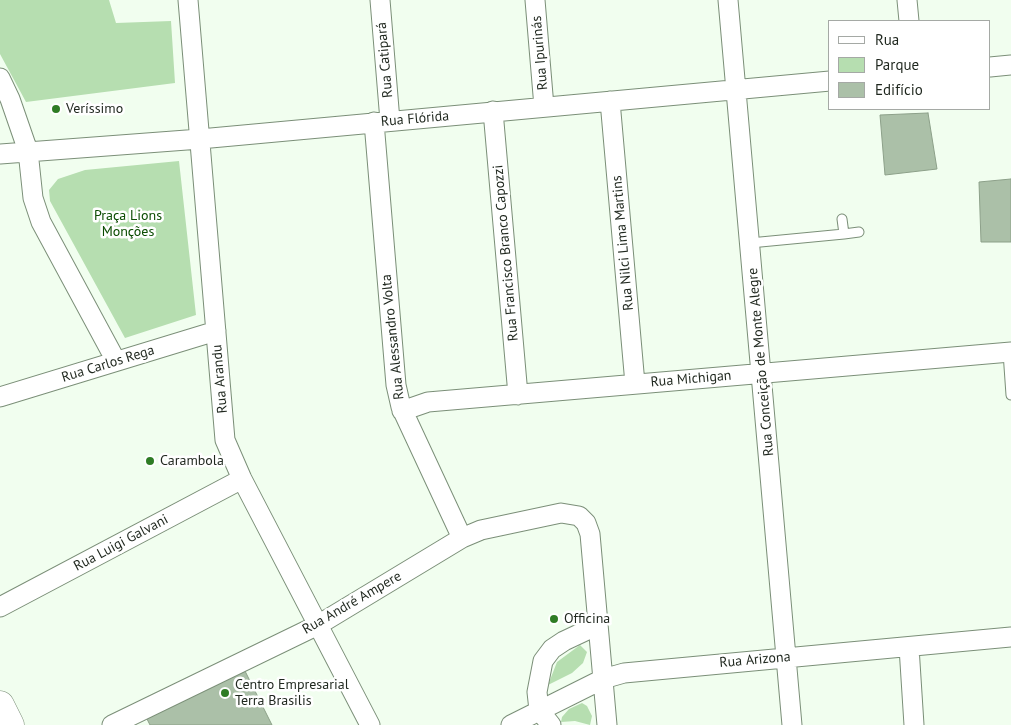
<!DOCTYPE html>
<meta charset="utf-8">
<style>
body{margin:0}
#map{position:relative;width:1011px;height:725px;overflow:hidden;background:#f1feef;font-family:"PT Sans",sans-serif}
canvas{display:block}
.legend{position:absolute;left:828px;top:20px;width:162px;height:90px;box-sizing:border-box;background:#fff;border:1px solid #a5a9a5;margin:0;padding:6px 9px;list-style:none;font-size:15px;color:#1f271e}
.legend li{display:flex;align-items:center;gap:10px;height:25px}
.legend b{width:25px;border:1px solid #a5a9a5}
</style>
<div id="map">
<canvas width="1011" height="725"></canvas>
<ul class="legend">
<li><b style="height:6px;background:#fff"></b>Rua</li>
<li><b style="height:14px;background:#b6deb0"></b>Parque</li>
<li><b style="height:14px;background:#abc0a8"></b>Edifício</li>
</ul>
</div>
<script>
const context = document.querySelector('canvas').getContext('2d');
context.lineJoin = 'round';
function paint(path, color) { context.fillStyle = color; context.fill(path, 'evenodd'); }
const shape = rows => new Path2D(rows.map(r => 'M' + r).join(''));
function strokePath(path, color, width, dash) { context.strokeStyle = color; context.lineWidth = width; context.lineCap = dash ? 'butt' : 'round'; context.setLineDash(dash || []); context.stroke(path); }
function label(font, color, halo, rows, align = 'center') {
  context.font = font + ' "PT Sans",sans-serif'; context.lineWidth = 5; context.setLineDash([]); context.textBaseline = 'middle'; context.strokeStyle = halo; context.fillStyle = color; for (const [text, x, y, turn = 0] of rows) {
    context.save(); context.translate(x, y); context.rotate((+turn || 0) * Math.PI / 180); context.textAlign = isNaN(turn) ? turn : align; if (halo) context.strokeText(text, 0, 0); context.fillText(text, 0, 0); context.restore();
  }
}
paint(shape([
 [0,0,109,0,116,23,171,21,175,83,26,102,0,54],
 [179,161,196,315,125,338,50,201,49,190,58,179,85,170],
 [580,645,587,652,583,663,572,673,548,685,557,662],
 [582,703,587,706,592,716,590,725,575,721,561,722,562,717,569,709]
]), '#b6deb0');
const building = shape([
 [928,113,937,169,885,175,880,115,928,113],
 [1011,179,1011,242,981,242,979,182,1011,179],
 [244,669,272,725,150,725,146,717,244,669]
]);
paint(building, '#abc0a8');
strokePath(building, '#8ca089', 1);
const service = shape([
 [844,234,859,232],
 [750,243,844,234,842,219],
 [1008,352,1011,395]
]);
const minor = shape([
 [188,0,225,440,242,479,370,725],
 [380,0,390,121],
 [535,0,544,107],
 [728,0,792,725],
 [907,0,909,21],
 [990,67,1011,65],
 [0,78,10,99,28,151,33,198,41,222,116,361],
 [610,101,635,384],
 [493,111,518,395],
 [374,122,396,385,401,407,462,538],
 [0,154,200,139,830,81],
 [0,397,216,331],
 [402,411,428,402,1011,352],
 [0,607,242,479],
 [909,647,914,725],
 [112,725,318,625,462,538,481,530,561,513,579,516,586,523,590,534,607,725],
 [511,725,603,679,624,673,1011,637],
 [551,725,539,710,537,692,543,661,552,649,564,641,598,625]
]);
const primary = shape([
 [0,705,10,725]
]);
strokePath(service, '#7b8f78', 11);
strokePath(minor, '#7b8f78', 21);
strokePath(primary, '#7b8f78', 29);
strokePath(service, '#fff', 9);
strokePath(minor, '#fff', 19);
strokePath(primary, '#fff', 28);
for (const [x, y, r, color] of [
 [56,109,5,"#2e7c24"],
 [150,461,5,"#2e7c24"],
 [554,619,5,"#2e7c24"],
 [225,693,5,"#2e7c24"]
]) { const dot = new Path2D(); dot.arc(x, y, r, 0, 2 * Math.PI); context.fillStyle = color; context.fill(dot); strokePath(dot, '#fff', 2); }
label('14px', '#1f271e', '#fff', [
 ["Rua Ipurinás",540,53,-95],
 ["Rua Catipará",385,60,-95],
 ["Rua Flórida",415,119,-5],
 ["Rua Nilci Lima Martins",623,243,-95],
 ["Rua Francisco Branco Capozzi",506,253,-95],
 ["Rua Alessandro Volta",393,337,-96],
 ["Rua Conceição de Monte Alegre",761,362,-95],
 ["Rua Carlos Rega",108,364,-17],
 ["Rua Arandu",220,379,-95],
 ["Rua Michigan",691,379,-5],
 ["Rua Luigi Galvani",121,543,-28],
 ["Rua André Ampere",352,603,-30],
 ["Rua Arizona",755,660,-5]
]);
label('14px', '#1f271e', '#fff', [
 ["Veríssimo",66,109],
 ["Carambola",160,461],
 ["Officina",564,619],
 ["Centro Empresarial",235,685],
 ["Terra Brasilis",235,701]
], 'left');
label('14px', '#0b4c02', '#fff', [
 ["Praça Lions",128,216],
 ["Monções",128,232]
]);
</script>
